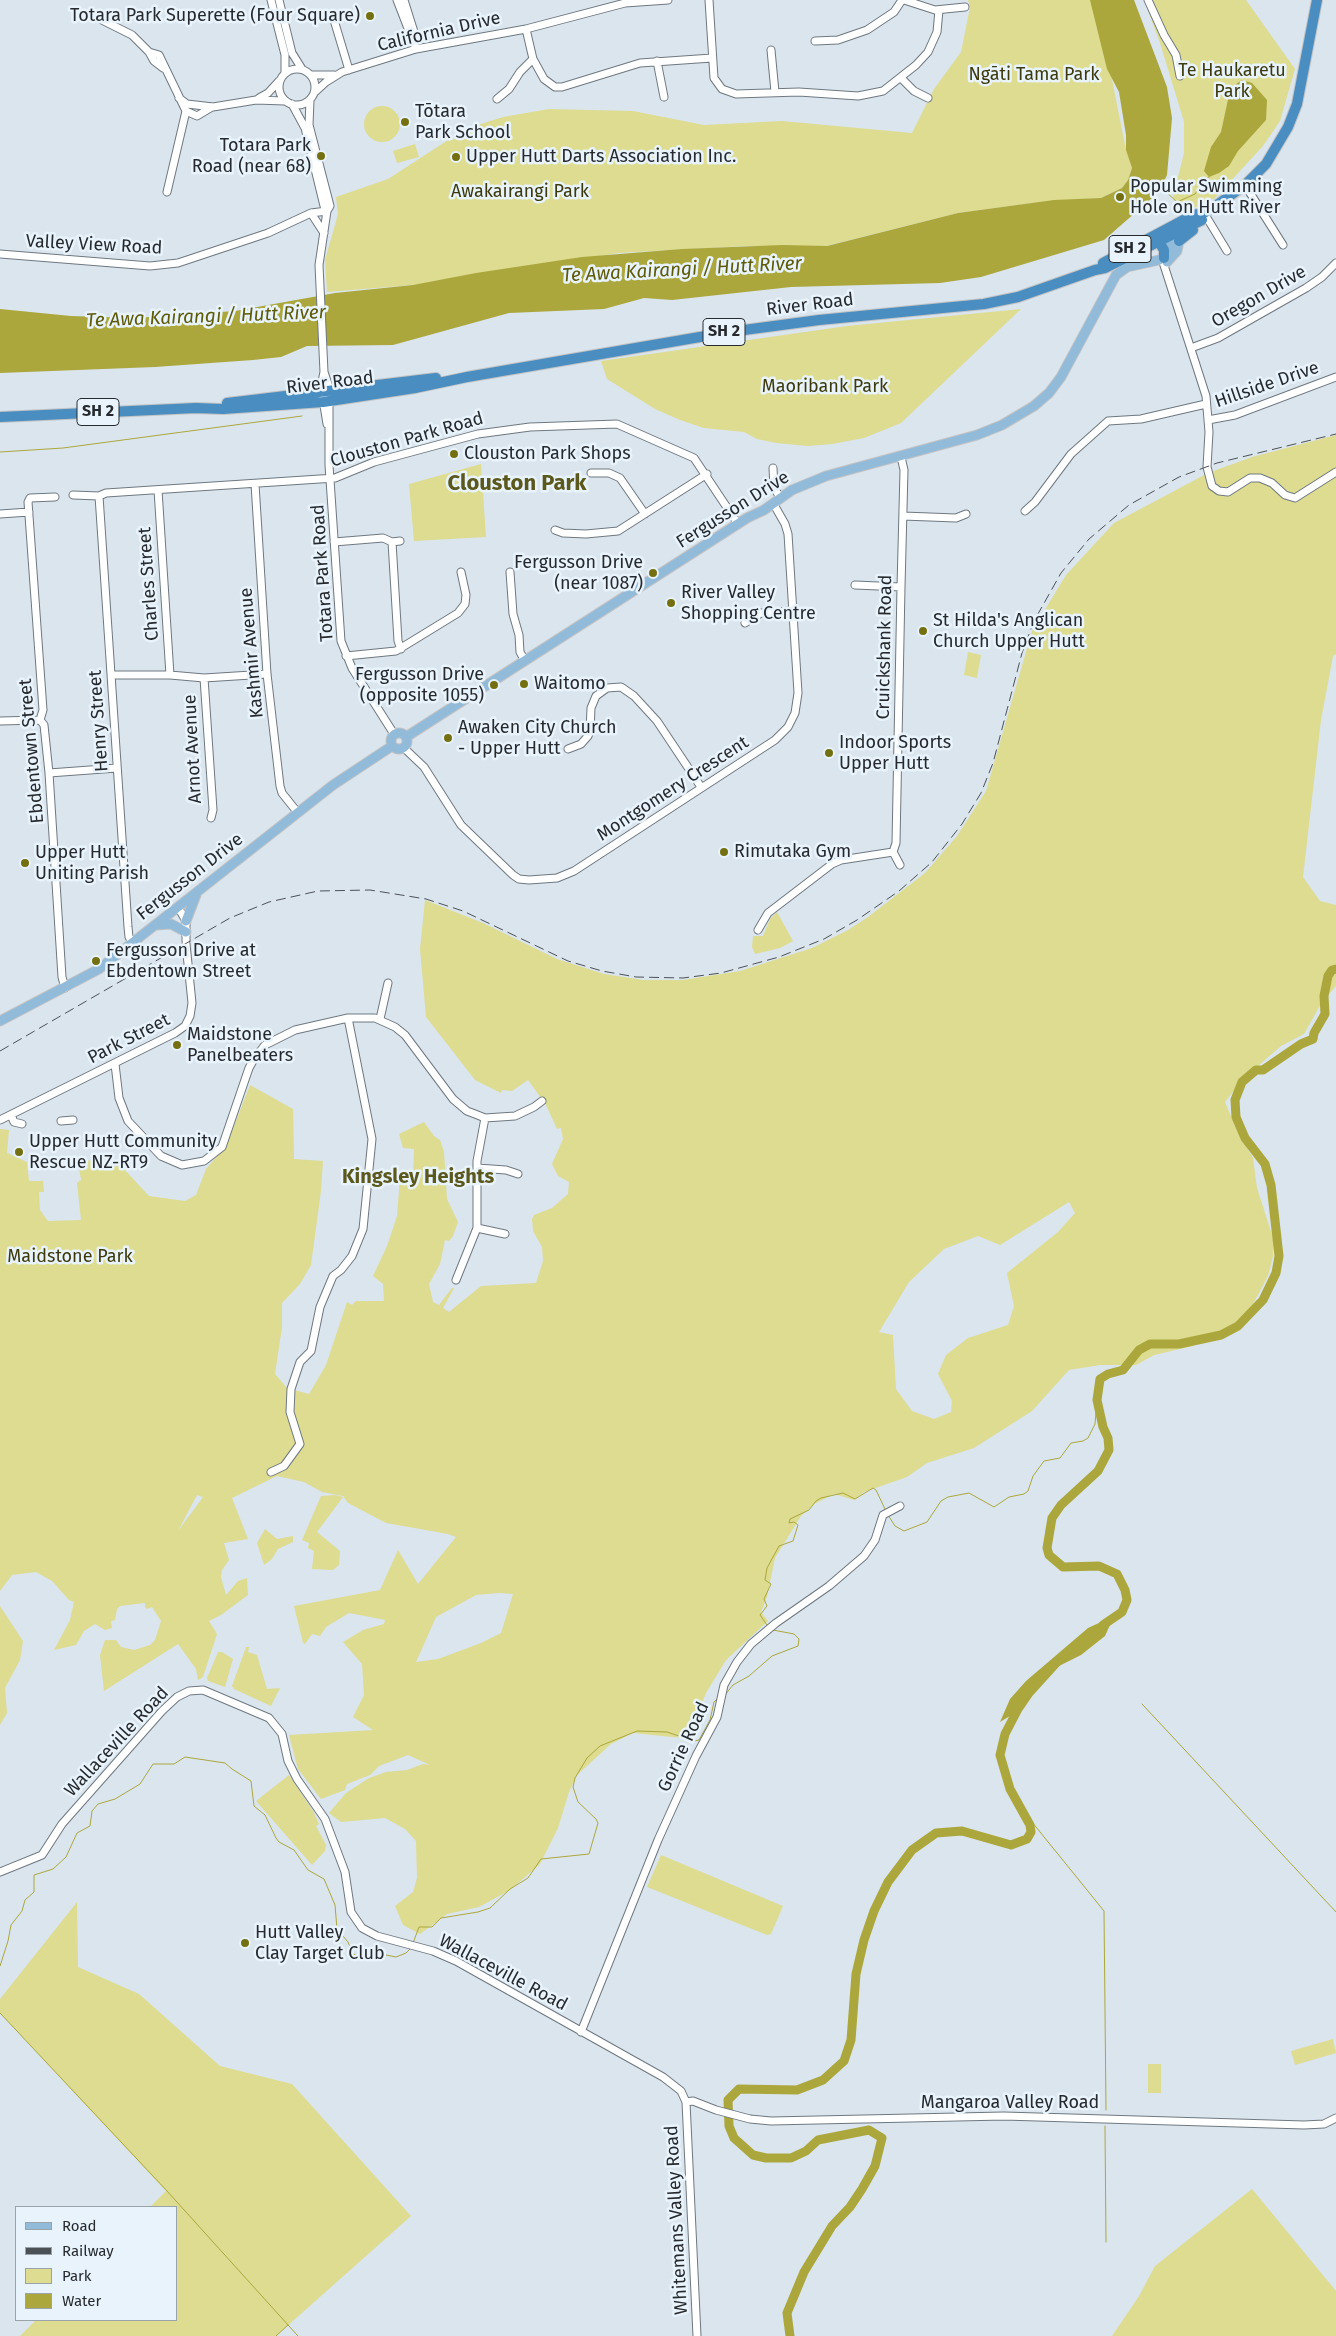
<!DOCTYPE html>
<meta charset="utf-8">
<style>
body{margin:0}
#map{position:relative;width:1336px;height:2336px;overflow:hidden;background:#dbe5ee;font-family:"Fira Sans",sans-serif}
canvas{display:block}
.legend{position:absolute;left:15px;top:2206px;width:162px;height:115px;box-sizing:border-box;background:#e8f3fb;border:1px solid #9aa3a9;margin:0;padding:6px 9px;list-style:none;font-size:15px;color:#262a2e}
.legend li{display:flex;align-items:center;gap:10px;height:25px}
.legend b{width:25px;border:1px solid #9aa3a9}
</style>
<div id="map">
<canvas width="1336" height="2336"></canvas>
<ul class="legend">
<li><b style="height:6px;background:#92bbda"></b>Road</li>
<li><b style="height:6px;background:#4c5156"></b>Railway</li>
<li><b style="height:14px;background:#dddc90"></b>Park</li>
<li><b style="height:14px;background:#aba73c"></b>Water</li>
</ul>
</div>
<script>
const context = document.querySelector('canvas').getContext('2d');
context.lineJoin = 'round';
function paint(path, color) { context.fillStyle = color; context.fill(path, 'evenodd'); }
const shape = rows => new Path2D(rows.map(r => 'M' + r).join(''));
function strokePath(path, color, width, dash) { context.strokeStyle = color; context.lineWidth = width; context.lineCap = dash ? 'butt' : 'round'; context.setLineDash(dash || []); context.stroke(path); }
function label(font, color, halo, rows, align = 'center') {
  context.font = font + ' "Fira Sans",sans-serif'; context.lineWidth = 5; context.setLineDash([]); context.textBaseline = 'middle'; context.strokeStyle = halo; context.fillStyle = color; for (const [text, x, y, turn = 0] of rows) {
    context.save(); context.translate(x, y); context.rotate((+turn || 0) * Math.PI / 180); context.textAlign = isNaN(turn) ? turn : align; if (halo) context.strokeText(text, 0, 0); context.fillText(text, 0, 0); context.restore();
  }
}
paint(shape([
 [968,0,1093,0,1102,29,1125,145,1132,168,1128,180,1122,188,1101,198,1033,203,958,213,826,246,745,246,618,253,425,284,327,292,325,260,338,214,336,197,388,179,465,129,503,117,549,109,633,111,704,125,782,121,912,133,934,89,961,52,970,7],
 [1144,0,1246,0,1295,69,1280,121,1263,146,1215,198,1182,214,1173,197,1184,153,1184,122,1160,43],
 '364 124a18 18 0 1 1 36 0a18 18 0 1 1-36 0Z',
 [415,144,419,157,397,163,393,151],
 [1021,309,901,423,864,438,832,444,808,446,776,443,757,439,744,432,704,428,680,420,655,409,607,379,601,361,847,326],
 [1336,435,1336,654,1333,656,1321,720,1303,877,1320,901,1336,905,1336,986,1322,1002,1304,1034,1281,1046,1243,1079,1225,1102,1239,1135,1253,1158,1257,1188,1273,1238,1273,1256,1268,1276,1252,1306,1245,1316,1223,1331,1193,1346,1154,1355,1136,1365,1100,1365,1069,1370,1032,1411,974,1448,927,1463,907,1477,864,1492,854,1500,834,1494,814,1504,801,1516,775,1558,767,1597,761,1612,768,1621,726,1660,706,1693,691,1729,682,1738,633,1733,611,1744,577,1775,569,1792,558,1828,540,1864,510,1890,479,1907,447,1914,420,1934,403,1925,395,1906,413,1892,417,1878,416,1841,405,1829,385,1818,341,1822,329,1813,346,1793,369,1778,386,1772,407,1770,423,1764,430,1765,408,1755,379,1766,370,1775,347,1784,345,1790,321,1799,298,1769,289,1735,373,1730,353,1717,364,1695,362,1664,343,1642,363,1630,384,1624,385,1620,349,1613,326,1627,320,1636,312,1634,305,1644,303,1643,294,1606,380,1590,398,1550,418,1584,456,1537,448,1534,386,1523,348,1503,343,1496,322,1492,304,1482,277,1476,232,1498,248,1539,224,1543,229,1560,222,1570,221,1577,226,1595,238,1581,247,1578,248,1595,221,1615,209,1621,217,1634,203,1677,198,1680,196,1669,178,1644,104,1691,100,1655,105,1640,116,1640,121,1647,134,1650,150,1645,155,1640,161,1621,152,1607,147,1609,145,1607,145,1603,120,1606,117,1609,115,1620,111,1621,112,1628,105,1630,95,1624,84,1631,76,1645,54,1650,70,1620,74,1602,69,1600,52,1581,36,1572,12,1575,0,1591,0,1129,9,1130,7,1153,27,1162,29,1181,43,1181,44,1192,39,1192,40,1210,48,1221,81,1220,77,1183,81,1180,78,1162,92,1160,113,1164,123,1168,149,1196,185,1201,196,1195,206,1169,226,1146,250,1085,293,1109,294,1159,323,1161,321,1191,311,1265,300,1284,282,1303,282,1327,275,1374,287,1388,309,1394,326,1365,347,1302,352,1305,356,1301,384,1301,383,1284,373,1276,387,1246,397,1216,400,1178,413,1177,414,1149,403,1148,399,1134,424,1122,434,1136,440,1140,444,1152,447,1199,458,1222,453,1236,449,1241,445,1240,440,1264,429,1284,433,1302,439,1305,452,1288,454,1288,443,1308,449,1312,481,1286,536,1283,543,1261,542,1247,533,1231,532,1219,534,1215,552,1208,568,1194,569,1182,558,1176,552,1164,563,1139,561,1128,557,1129,546,1105,528,1080,512,1091,502,1090,501,1093,475,1080,426,1017,420,949,425,900,483,923,557,959,604,974,643,980,683,980,740,971,812,948,848,930,868,917,925,873,957,836,986,791,1032,631,1066,575,1114,523,1208,473,1252,457],
 [1069,1202,1075,1213,1058,1232,1007,1273,1014,1306,1008,1325,968,1338,946,1355,938,1374,952,1401,951,1412,934,1419,912,1411,896,1389,893,1335,879,1332,909,1282,944,1249,978,1236,1000,1245],
 [197,1495,203,1497,178,1531],
 [499,1593,513,1594,501,1633,481,1643,438,1659,416,1662,436,1617,476,1595],
 [481,464,486,537,414,541,409,484],
 [968,652,981,655,977,678,964,675],
 [777,912,793,941,780,948,755,954,752,947,753,936,763,936,770,919],
 [335,1495,343,1497,317,1532,340,1551,339,1565,333,1570,312,1569,314,1551,308,1548,309,1543,302,1540,321,1496],
 [265,1529,277,1539,293,1536,293,1542,278,1549,272,1559,264,1565,257,1543],
 [0,1606,23,1641,20,1660,5,1688,7,1713,0,1725],
 [246,1647,249,1647,248,1652,257,1655,267,1689,280,1688,271,1706,234,1689,232,1686],
 [218,1652,222,1652,233,1659,225,1687,208,1681,207,1678],
 [289,1775,313,1811,319,1824,316,1826,326,1845,325,1851,312,1865,256,1801],
 [661,1855,783,1906,771,1934,767,1935,647,1887],
 [77,1902,78,1967,139,1994,220,2066,292,2084,411,2216,276,2336,20,2336,36,2320,176,2320,176,2207,150,2207,166,2191,0,2013,0,1999],
 [1333,2039,1336,2053,1295,2065,1291,2051],
 [1148,2064,1161,2064,1161,2093,1148,2093],
 [1252,2189,1336,2291,1336,2336,1112,2336,1139,2296,1155,2266]
]), '#dddc90');
paint(shape([
 [1090,0,1134,0,1167,87,1172,118,1167,175,1159,192,1104,240,981,277,940,283,791,287,672,300,644,298,604,309,509,313,393,345,307,346,281,357,253,360,155,367,0,373,0,309,71,316,136,318,235,311,335,293,413,285,476,273,582,257,682,249,782,245,827,246,958,213,1054,200,1101,198,1122,188,1128,180,1132,168,1126,150,1126,135,1119,92,1107,69],
 [1242,80,1252,83,1267,100,1266,120,1238,151,1229,166,1219,173,1209,177,1204,171,1211,147,1221,132,1229,95,1233,86],
 [1114,1616,1105,1636,1081,1655,1041,1675,1018,1711,1000,1722,1010,1699,1026,1681,1088,1628]
]), '#aba73c');
strokePath(shape([
 [1160,190,1165,191,1177,202,1195,194,1204,180,1209,177],
 [0,452,63,448,302,416],
 [888,1515,895,1526,904,1531,927,1522,941,1501,948,1497,969,1493,994,1507,1009,1497,1024,1494,1028,1491,1033,1476,1044,1461,1060,1458,1071,1443,1083,1441,1088,1438,1095,1424,1097,1400],
 [767,1625,760,1615,767,1606,764,1599,771,1584,765,1580,767,1568,779,1546,793,1541,798,1525,794,1522,789,1523,790,1519,809,1510,816,1501,821,1498,843,1493,855,1499,873,1488,876,1490,885,1509],
 [725,1695,733,1685,749,1676,772,1656,798,1646,799,1639,794,1634,773,1630],
 [1142,1704,1336,1912],
 [1019,1806,1104,1911,1106,2110],
 [413,1943,419,1927,432,1927,441,1918,478,1912,490,1908,510,1889,528,1878,541,1859,589,1854,598,1823,596,1819,578,1802,573,1787,575,1778,587,1758,600,1746,637,1731,667,1732,694,1741,699,1740,710,1720,714,1702,719,1697],
 [0,1966,8,1941,11,1925,22,1911,25,1900,34,1892,34,1875,53,1869,66,1857,77,1833,90,1826,92,1811,98,1804,115,1799,140,1784,153,1764,174,1764,185,1757,225,1763,232,1769,251,1781,254,1806,265,1815,276,1838,279,1842,294,1850,308,1870,324,1879,335,1905,337,1929,348,1942,353,1954,363,1957,376,1953,396,1957,406,1953,410,1949],
 [0,2013,167,2191,298,2336],
 [1105,2126,1106,2242],
 [276,2336,288,2325]
]), '#aba73c', 1);
strokePath(shape([
 [1103,1625,1122,1612,1127,1600,1125,1590,1117,1574,1099,1566,1063,1567,1049,1555,1047,1548,1052,1518,1061,1505,1098,1471,1109,1450,1108,1438,1103,1427,1097,1400,1100,1379,1108,1374,1123,1370,1139,1350,1150,1344,1179,1344,1221,1335,1238,1326,1263,1300,1276,1273,1279,1256,1271,1185,1265,1164,1245,1138,1236,1117,1235,1100,1242,1082,1256,1070,1263,1070,1301,1044,1313,1039,1314,1033,1325,1014,1324,996,1328,976,1332,970,1336,969],
 [790,2336,787,2313,804,2272,832,2226,850,2207,862,2189,875,2166,882,2138,869,2130,818,2140,806,2151,791,2158,766,2158,753,2155,734,2138,729,2126,728,2100,739,2089,797,2090,823,2080,844,2061,851,2040,856,1974,864,1940,874,1911,888,1882,912,1850,936,1833,962,1831,1011,1845,1027,1839,1031,1832,1030,1825,1010,1789,1000,1755,1005,1734,1018,1709,1029,1693,1058,1661]
]), '#aba73c', 9);
const minor = shape([
 [271,0,285,55,285,73],
 [279,0,292,53,302,69],
 [397,0,416,49],
 [404,0,415,35,414,41],
 [709,0,714,78,722,89,736,94,799,92,858,96,883,91,916,65,928,52,937,32,939,10],
 [904,0,935,10,965,7],
 [1148,0,1164,35,1176,55,1180,76],
 [102,20,132,35,149,52,154,61,163,68],
 [334,20,349,70],
 [526,29,533,59,544,79,555,87,562,87,640,63,712,58],
 [815,41,838,40,867,30,894,12,902,0],
 [771,50,775,92],
 [149,52,159,55,186,111,197,116,212,107],
 [657,61,664,97],
 '279 87a18 18 0 1 1 36 0a18 18 0 1 1-36 0Z',
 [311,75,334,75],
 [901,78,914,91,928,98],
 [315,92,326,82,342,72,416,49,526,29,625,3,668,0],
 [179,98,187,104,213,107,256,100,285,101],
 [259,98,268,93,279,81],
 [497,99,509,89,520,72,533,59],
 [310,100,309,125,330,206,327,211,319,265,324,372,321,387,327,424],
 [292,104,305,128,324,206,327,211],
 [1245,185,1283,245],
 [167,192,186,111],
 [311,213,324,233],
 [1204,213,1227,251],
 [0,254,150,266,178,263,268,233,311,213,327,211],
 [1162,259,1206,396,1209,432,1207,467,1212,486,1219,491,1228,492,1250,478,1260,478,1272,483,1285,495,1295,498,1336,472],
 [1191,348,1218,338,1306,288,1322,277,1336,263],
 [324,372,329,387,329,465,341,641,352,668,394,734],
 [1208,420,1235,415,1336,377],
 [773,468,774,488,780,497],
 [591,473,609,473,620,478,645,514],
 [255,484,267,674,280,786,282,793,298,813],
 [158,490,170,675],
 [73,495,99,496,106,493,335,478,374,462,478,434,530,427,617,424,694,458,738,524],
 [99,496,128,927,129,937,133,943],
 [1025,511,1035,502,1071,454,1108,421,1141,419,1206,404],
 [0,514,29,512],
 [903,516,956,518,966,514],
 [555,530,563,533,586,534,618,531,707,474],
 [334,542,383,538,392,542,400,541],
 [392,542,398,641,401,649],
 [510,572,513,614,519,635,520,652,525,661],
 [855,585,901,587],
 [745,623,761,613,791,611],
 [346,656,396,651,458,613,465,604,466,595,461,572],
 [112,675,170,675,204,678,267,674],
 [204,678,213,810,211,818],
 [40,720,44,725,49,773,62,977,65,988],
 [40,720,43,710,28,502,30,498,55,497],
 [0,721,40,720],
 [404,748,424,767,461,825,513,875,519,879,529,880,557,878,574,871,775,740,788,727,795,713,798,693,788,534,785,524,773,503],
 [568,749,581,744,588,736,590,731,591,708,596,696,607,688,621,687,634,696,657,721,701,787],
 [49,773,117,768],
 [900,865,893,852,896,843,901,587,904,470,901,457],
 [178,907,186,921,186,941],
 [758,930,768,913,832,864,841,860,893,852],
 [380,1019,388,983],
 [115,1064,119,1098,128,1121,161,1156,182,1165,204,1161,222,1147,249,1068,254,1059,265,1045,295,1030,348,1018,375,1018,395,1027,405,1035,453,1099,467,1111,475,1114,485,1118,515,1116,534,1107,542,1101],
 [11,1115,14,1122,22,1124],
 [0,1120,175,1033,185,1026,190,1016,192,1003,186,944],
 [61,1121,73,1120],
 [477,1168,506,1170,518,1174],
 [477,1228,505,1234],
 [456,1280,477,1228,477,1161,485,1118],
 [271,1472,284,1466,300,1444,290,1412,291,1389,300,1362,311,1351,320,1307,333,1276,341,1270,352,1256,363,1229,372,1139,348,1018],
 [0,1872,42,1855,62,1824,162,1711,177,1697,189,1691,203,1690,269,1718,282,1734,288,1761,297,1779,325,1819,345,1872,351,1912,362,1928,377,1936,433,1951,456,1961,663,2077,681,2091,686,2102,697,2336],
 [581,2032,658,1840,696,1756,717,1717,724,1685,737,1662,751,1644,776,1623,829,1586,864,1556,875,1540,883,1515,900,1506],
 [686,2102,693,2101,716,2110,750,2119,771,2121,1004,2116,1304,2125,1324,2124,1336,2118]
]);
const major = shape([
 [1167,262,1177,251,1179,241,1177,234],
 '391 741a8 8 0 1 1 16 0a8 8 0 1 1-16 0Z',
 [406,737,747,518,764,510,792,490,826,476,977,435,1002,425,1034,406,1049,393,1061,377,1116,275,1127,267,1159,260,1168,255,1170,241,1166,231],
 [186,921,196,895],
 [156,925,171,924,186,932],
 [0,1021,99,969,333,785,392,746]
]);
const highway = shape([
 [1179,241,1193,230],
 [1159,242,1164,250,1164,258],
 [1103,263,1193,215,1204,213,1214,207,1245,185,1266,164,1288,127,1297,104,1317,0],
 [227,403,436,378],
 [0,417,196,408,223,409,323,402,415,388,467,377,729,332,819,320,984,304,1018,297,1095,270,1105,268,1202,220]
]);
strokePath(minor, '#6e7880', 9);
strokePath(major, '#c2c3c4', 11);
strokePath(highway, '#c2c3c4', 12);
strokePath(minor, '#fff', 7);
strokePath(major, '#92bbda', 9);
strokePath(highway, '#4a8ec1', 10);
strokePath(shape([
 [0,1051,230,918,269,902,318,891,370,890,426,899,463,911,568,961,602,971,636,977,683,978,721,973,779,957,824,939,857,920,899,891,932,862,962,824,981,793,993,763,1022,653,1034,621,1061,573,1089,539,1129,505,1179,477,1217,463,1336,434]
]), '#4c5156', 1, [10, 5]);
for (const [x, y, r, color] of [
 [370,16,5,"#747012"],
 [405,122,5,"#747012"],
 [321,156,5,"#747012"],
 [456,157,5,"#747012"],
 [1120,197,5,"#747012"],
 [454,454,5,"#747012"],
 [653,573,5,"#747012"],
 [671,603,5,"#747012"],
 [923,631,5,"#747012"],
 [524,684,5,"#747012"],
 [494,685,5,"#747012"],
 [448,738,5,"#747012"],
 [829,753,5,"#747012"],
 [724,852,5,"#747012"],
 [25,863,5,"#747012"],
 [96,961,5,"#747012"],
 [177,1045,5,"#747012"],
 [19,1152,5,"#747012"],
 [245,1943,5,"#747012"]
]) { const dot = new Path2D(); dot.arc(x, y, r, 0, 2 * Math.PI); context.fillStyle = color; context.fill(dot); strokePath(dot, '#e8f3fb', 2); }
for (const [x, y, w] of [
 [1130,249,42],
 [724,332,42],
 [98,412,42]
]) { const box = new Path2D(); box.roundRect(x - w / 2, y - 13.5, w, 27, 4); context.fillStyle = '#e8f3fb'; context.fill(box); strokePath(box, '#262a2e', 1); }
label('bold 16px', '#262a2e', null, [
 ["SH 2",1130,249],
 ["SH 2",724,332],
 ["SH 2",98,412]
]);
label('18px', '#262a2e', '#e8f3fb', [
 ["Totara Park Superette (Four Square)",360,16,"right"],
 ["Tōtara",415,112],
 ["Park School",415,133],
 ["Totara Park",311,146,"right"],
 ["Road (near 68)",311,167,"right"],
 ["Upper Hutt Darts Association Inc.",466,157],
 ["Popular Swimming",1130,187],
 ["Hole on Hutt River",1130,208],
 ["Clouston Park Shops",464,454],
 ["Fergusson Drive",643,563,"right"],
 ["(near 1087)",643,584,"right"],
 ["River Valley",681,593],
 ["Shopping Centre",681,614],
 ["St Hilda's Anglican",933,621],
 ["Church Upper Hutt",933,642],
 ["Fergusson Drive",484,675,"right"],
 ["(opposite 1055)",484,696,"right"],
 ["Waitomo",534,684],
 ["Awaken City Church",458,728],
 ["- Upper Hutt",458,749],
 ["Indoor Sports",839,743],
 ["Upper Hutt",839,764],
 ["Rimutaka Gym",734,852],
 ["Upper Hutt",35,853],
 ["Uniting Parish",35,874],
 ["Fergusson Drive at",106,951],
 ["Ebdentown Street",106,972],
 ["Maidstone",187,1035],
 ["Panelbeaters",187,1056],
 ["Upper Hutt Community",29,1142],
 ["Rescue NZ-RT9",29,1163],
 ["Hutt Valley",255,1933],
 ["Clay Target Club",255,1954]
], 'left');
label('18px', '#262a2e', '#e8f3fb', [
 ["California Drive",439,32,-13],
 ["Valley View Road",94,245,3],
 ["Oregon Drive",1259,297,-30],
 ["River Road",810,305,-7],
 ["River Road",330,383,-7],
 ["Hillside Drive",1267,385,-19],
 ["Clouston Park Road",407,440,-16],
 ["Fergusson Drive",733,510,-32],
 ["Totara Park Road",323,573,-94],
 ["Charles Street",149,584,-94],
 ["Cruickshank Road",885,647,-89],
 ["Kashmir Avenue",252,653,-95],
 ["Henry Street",99,721,-94],
 ["Arnot Avenue",193,749,-93],
 ["Ebdentown Street",32,751,-95],
 ["Montgomery Crescent",673,789,-33],
 ["Fergusson Drive",190,877,-38],
 ["Park Street",129,1039,-27],
 ["Wallaceville Road",117,1742,-47],
 ["Gorrie Road",684,1747,-65],
 ["Wallaceville Road",503,1973,28],
 ["Mangaroa Valley Road",1010,2103],
 ["Whitemans Valley Road",677,2220,-93]
]);
label('18px', '#3c3a0d', '#e8f3fb', [
 ["Te Haukaretu",1232,71],
 ["Park",1232,92],
 ["Ngāti Tama Park",1034,75],
 ["Awakairangi Park",520,192],
 ["Maoribank Park",825,387],
 ["Maidstone Park",70,1257]
]);
label('italic 19px', '#5d5a09', '#e8f3fb', [
 ["Te Awa Kairangi / Hutt River",682,270,-3],
 ["Te Awa Kairangi / Hutt River",206,317,-2]
]);
label('bold 20px', '#5a581c', '#e8f3fb', [
 ["Kingsley Heights",418,1177]
]);
label('bold 22px', '#5a581c', '#e8f3fb', [
 ["Clouston Park",517,484]
]);
</script>
